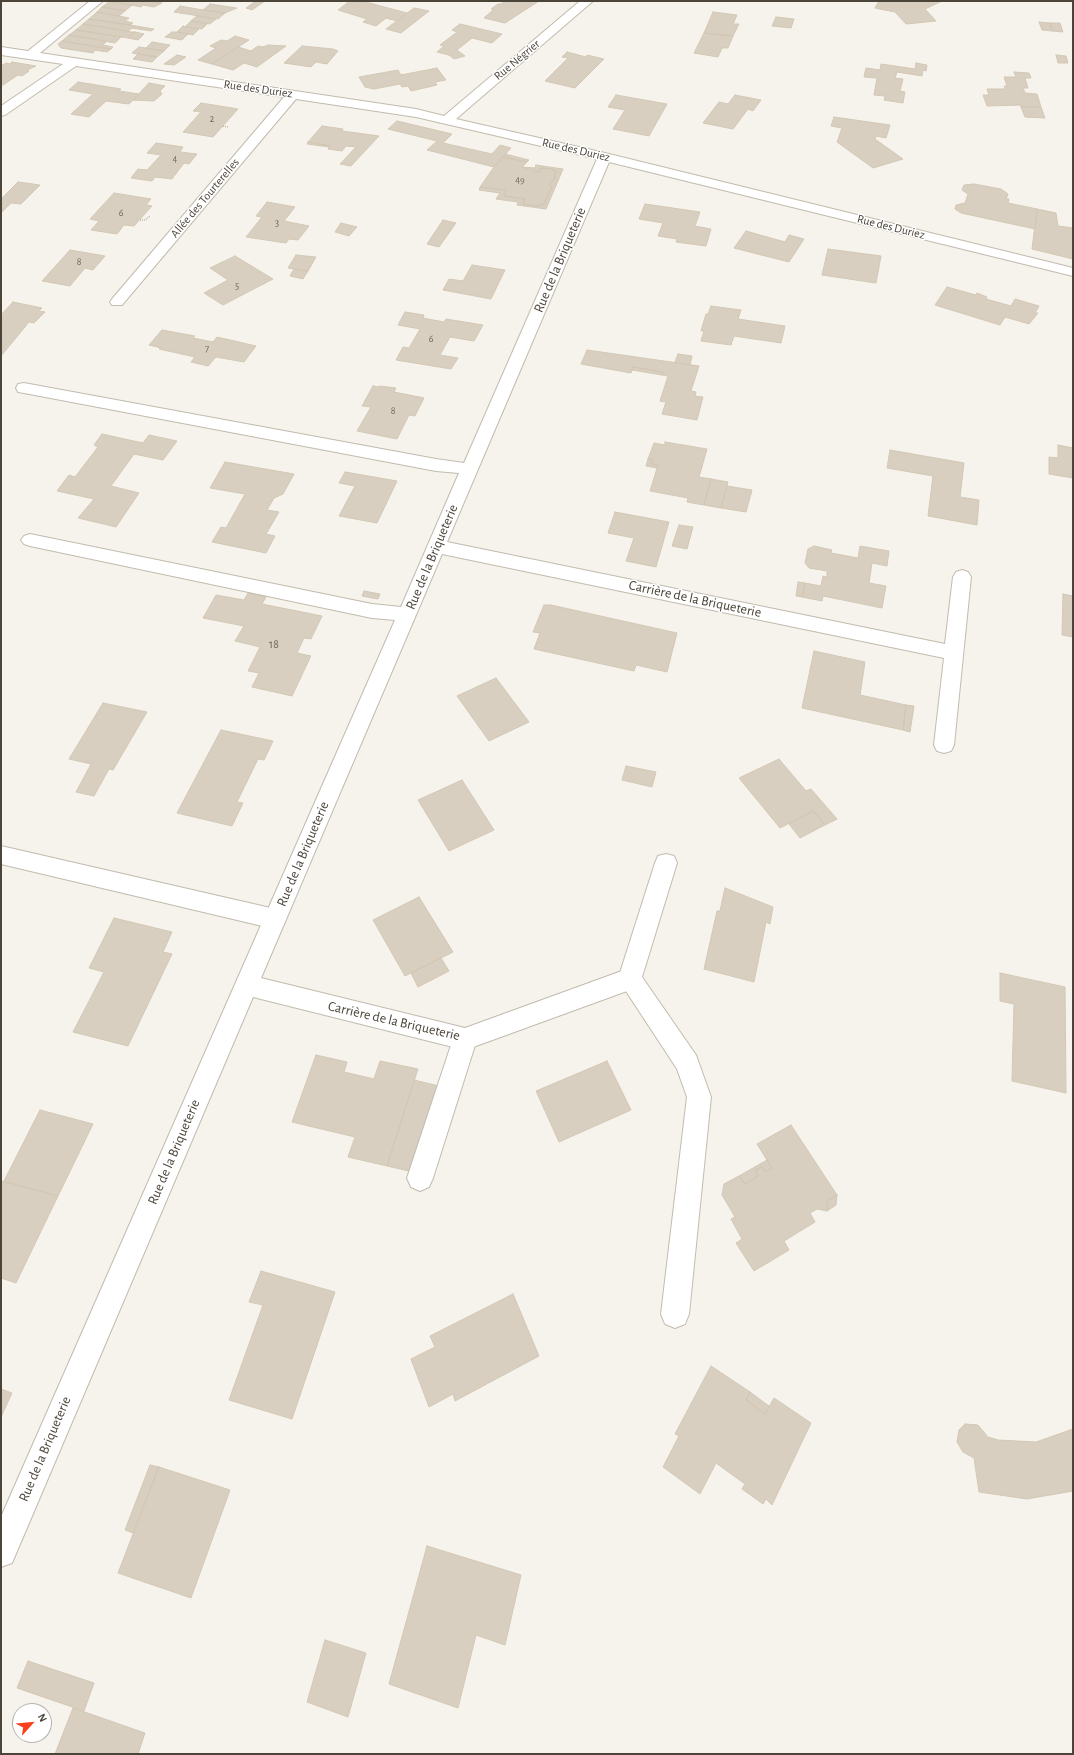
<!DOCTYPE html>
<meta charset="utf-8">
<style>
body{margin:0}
#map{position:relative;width:1074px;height:1755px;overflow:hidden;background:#f6f3ec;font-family:"Alegreya Sans",sans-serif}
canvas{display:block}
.frame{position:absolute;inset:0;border:2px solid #4b4439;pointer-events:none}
.north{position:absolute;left:12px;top:1703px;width:40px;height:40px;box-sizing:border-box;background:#fff;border:1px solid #b7b4b0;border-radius:50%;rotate:63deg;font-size:11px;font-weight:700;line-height:16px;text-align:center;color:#4b4439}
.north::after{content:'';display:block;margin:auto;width:14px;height:18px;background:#fc3f1d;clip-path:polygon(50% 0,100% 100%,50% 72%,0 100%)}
</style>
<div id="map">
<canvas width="1074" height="1755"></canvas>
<div class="frame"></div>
<div class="north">N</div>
</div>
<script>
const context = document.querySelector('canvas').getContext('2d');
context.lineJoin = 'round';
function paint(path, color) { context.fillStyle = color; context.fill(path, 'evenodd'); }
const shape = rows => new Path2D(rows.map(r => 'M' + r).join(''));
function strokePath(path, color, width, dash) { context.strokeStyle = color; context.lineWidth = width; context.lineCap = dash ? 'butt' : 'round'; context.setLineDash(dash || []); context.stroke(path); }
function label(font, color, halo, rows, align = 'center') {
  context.font = font + ' "Alegreya Sans",sans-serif'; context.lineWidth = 3; context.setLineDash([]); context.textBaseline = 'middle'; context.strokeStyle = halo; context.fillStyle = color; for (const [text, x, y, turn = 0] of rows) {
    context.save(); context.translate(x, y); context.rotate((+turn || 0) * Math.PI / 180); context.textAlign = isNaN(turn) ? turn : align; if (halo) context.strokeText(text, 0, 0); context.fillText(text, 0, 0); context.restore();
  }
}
const building = shape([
 [110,1,147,1,162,3,154,7,143,5,141,7,110,1],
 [256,1,265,1,252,10,246,8,256,1],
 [350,1,362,1,407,13,397,21,386,18,376,26,363,22,367,19,338,10,350,1],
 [505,1,539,1,505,23,484,18,494,9,491,9,498,4,501,4,505,1],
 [879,1,942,1,925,9,936,21,906,24,895,12,875,8,879,1],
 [109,2,132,5,125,11,102,7,109,2],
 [210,4,237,8,225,13,203,10,210,4],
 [180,6,203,10,225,13,218,19,174,12,180,6],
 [102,7,125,11,119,16,97,12,102,7],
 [414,8,429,11,401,33,386,29,414,8],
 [97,12,129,18,125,21,133,23,130,25,89,19,97,12],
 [713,12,737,15,733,24,739,24,733,36,704,33,713,12],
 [197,16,216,19,210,24,191,21,197,16],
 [776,17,794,19,791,28,772,26,776,17],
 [89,19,130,25,154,29,151,31,132,28,128,31,83,24,89,19],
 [191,21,207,24,202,29,185,27,191,21],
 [1039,22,1050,23,1052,31,1042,30,1039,22],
 [1050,23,1060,23,1063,32,1052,31,1050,23],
 [83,24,132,32,135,32,128,38,76,30,83,24],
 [460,24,502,34,492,43,472,38,457,50,465,56,454,59,449,55,437,52,444,46,440,45,457,32,452,30,460,24],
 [183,26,185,27,199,29,193,35,177,32,183,26],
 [76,30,121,37,115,43,69,35,76,30],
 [135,32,144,34,138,40,128,38,135,32],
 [172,32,177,32,188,34,182,40,165,37,172,32],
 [704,33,733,36,728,48,722,48,718,57,694,53,704,33],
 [69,35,107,41,103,45,113,47,111,49,62,41,69,35],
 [235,36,249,40,212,64,198,60,216,48,210,46,221,40,227,41,235,36],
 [62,41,111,49,107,52,95,50,93,53,61,48,58,44,62,41],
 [152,42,170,45,164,51,146,48,152,42],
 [268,45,286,46,257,67,244,63,233,70,212,64,238,47,251,51,258,46,263,47,268,45],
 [302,46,333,49,338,51,327,64,316,62,311,67,284,63,302,46],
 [139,47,146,48,164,51,157,57,132,53,139,47],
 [567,52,586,57,587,55,604,59,575,88,545,81,568,58,562,57,567,52],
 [138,54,157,57,152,62,133,59,138,54],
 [177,55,186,57,174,65,164,64,177,55],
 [1056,55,1066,56,1068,63,1058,63,1056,55],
 [12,62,36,66,27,70,29,71,22,76,18,75,3,85,1,85,1,66,6,63,10,64,12,62],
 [916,63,927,65,926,71,923,70,922,76,897,72,895,78,903,79,900,91,905,92,903,103,884,100,885,96,874,95,877,78,864,77,866,68,880,70,881,64,915,69,916,63],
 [437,68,446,80,435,82,437,85,411,91,408,86,402,87,400,84,374,89,365,87,359,77,398,70,401,75,437,68],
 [1014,72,1029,73,1031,78,1025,78,1028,88,1023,88,1025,93,1037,94,1041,107,1021,107,1021,105,987,106,983,95,989,95,987,89,1006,89,1004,86,1007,86,1004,77,1016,77,1014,72],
 [78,82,121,89,119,91,139,94,129,104,106,101,89,117,71,114,93,94,69,90,78,82],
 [149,83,165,86,160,91,162,94,154,101,133,100,149,83],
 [616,95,667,104,649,136,613,129,625,110,608,107,616,95],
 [735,95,761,100,753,111,748,109,733,129,703,123,719,102,728,104,735,95],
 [201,103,238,109,213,137,183,132,201,112,193,111,201,103],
 [1021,107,1041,107,1045,118,1025,117,1021,107],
 [834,117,890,125,886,138,876,136,875,139,903,159,873,168,837,142,842,128,831,126,834,117],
 [397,121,452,134,443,143,492,154,500,145,511,148,494,167,427,150,437,141,388,129,397,121],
 [322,126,343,129,342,131,379,136,351,166,340,164,356,147,346,146,342,151,328,149,330,146,308,142,322,126],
 [308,142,330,146,329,147,307,144,308,142],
 [156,143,183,147,180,152,197,154,189,164,184,163,172,179,155,177,152,181,131,178,138,169,147,170,161,155,147,153,156,143],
 [505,154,529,160,527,162,503,157,505,154],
 [503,157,527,162,522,167,531,171,539,172,541,168,552,169,556,172,554,177,556,177,549,185,552,187,544,204,537,206,523,204,525,199,504,196,506,190,480,187,494,167,503,157],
 [536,165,563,169,546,209,517,205,518,202,496,199,500,193,479,190,480,187,506,190,504,196,525,199,523,204,537,206,544,204,552,187,549,185,556,177,554,177,556,172,552,169,541,168,539,172,522,167,535,168,536,165],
 [18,182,40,185,21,204,11,203,1,213,1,199,18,182],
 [974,184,1001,189,1008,194,1006,199,1009,199,1008,203,1037,209,1035,229,961,213,955,209,956,205,965,203,968,194,962,190,964,185,974,184],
 [114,193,151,199,146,205,152,206,134,226,124,225,117,234,91,230,99,221,90,219,114,193],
 [267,202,295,207,284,221,309,226,298,240,289,239,286,243,246,237,262,217,256,216,267,202],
 [645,204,700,212,695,226,711,229,706,246,676,242,677,239,658,236,663,223,639,219,645,204],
 [1037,209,1056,213,1058,226,1073,228,1073,259,1032,249,1037,209],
 [443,220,456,223,439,247,427,244,443,220],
 [341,223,357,227,349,236,335,232,341,223],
 [746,231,785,242,789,235,804,239,789,262,734,248,746,231],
 [828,249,881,256,876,283,822,275,828,249],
 [70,250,105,256,93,270,85,268,70,286,42,281,70,250],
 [296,255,316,257,308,271,288,268,296,255],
 [235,256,273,279,223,305,204,293,228,280,210,268,235,256],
 [472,265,505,270,491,299,443,290,449,279,463,281,472,265],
 [294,269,308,271,303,279,290,276,294,269],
 [947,287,976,295,977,293,987,297,986,299,1011,306,1015,299,1039,306,1035,313,1038,313,1029,324,1005,317,1000,325,935,305,947,287],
 [13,302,42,308,39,311,45,312,34,323,29,322,1,356,1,315,13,302],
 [711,306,741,310,738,319,785,326,781,343,734,336,731,345,701,341,704,331,701,331,706,314,708,314,711,306],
 [405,312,424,315,423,318,444,322,446,319,483,325,474,341,450,337,440,355,458,358,451,369,396,360,403,347,409,348,420,329,398,325,405,312],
 [162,330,195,336,193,338,213,342,217,337,256,346,244,362,216,357,208,366,191,362,195,357,159,349,161,348,149,345,162,330],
 [587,350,699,366,691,391,696,392,695,396,703,397,697,420,662,414,666,402,660,401,668,376,662,375,663,372,633,367,631,373,581,364,587,350],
 [678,354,692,356,690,365,675,362,678,354],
 [633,367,663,372,662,375,632,370,633,367],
 [373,386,378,387,379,386,396,388,394,392,424,398,415,416,409,415,397,439,357,431,371,407,362,406,373,386],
 [102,434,143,443,149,435,177,441,163,460,134,454,111,486,139,493,116,527,78,518,94,499,57,491,69,475,75,477,98,447,94,445,102,434],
 [665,442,707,449,699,477,711,479,704,505,687,502,688,498,650,491,658,465,651,464,653,460,648,459,654,443,665,445,665,442],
 [1058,445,1073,448,1073,478,1049,474,1049,457,1058,458,1058,445],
 [890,450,964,463,960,497,979,500,977,525,928,516,933,476,887,468,890,450],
 [648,459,653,460,651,464,658,465,657,468,646,466,648,459],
 [225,462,294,474,283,494,274,498,267,510,279,512,266,534,275,536,266,553,212,542,221,527,226,528,245,494,210,488,225,462],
 [345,472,397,481,377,523,339,516,355,486,339,483,345,472],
 [711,479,728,482,721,508,704,505,711,479],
 [727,486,752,490,746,512,721,508,727,486],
 [615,512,669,522,656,567,626,561,634,538,608,533,615,512],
 [679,525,693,527,687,549,672,546,679,525],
 [814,546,832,550,831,553,858,558,860,546,889,551,887,566,872,563,869,583,886,586,882,608,823,596,822,601,802,597,805,583,821,586,823,576,827,577,827,571,809,568,805,563,808,549,814,546],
 [798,582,805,583,802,597,796,596,798,582],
 [364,591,380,594,378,599,362,596,364,591],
 [248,593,266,597,262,604,322,616,311,639,304,638,297,653,311,656,309,658,310,658,292,696,252,687,259,673,248,671,260,647,235,641,244,626,203,618,216,595,244,600,248,593],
 [1063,594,1073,596,1073,637,1062,635,1063,594],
 [544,605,551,605,677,633,667,672,636,665,634,671,534,649,540,633,533,632,544,605],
 [814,651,865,662,860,695,906,705,903,730,802,708,814,651],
 [496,678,529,722,489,741,457,696,496,678],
 [103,703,147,712,113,770,109,769,94,796,76,792,91,764,69,759,103,703],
 [906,705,914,706,910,732,903,730,906,705],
 [221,730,273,741,264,760,258,759,237,802,243,803,232,826,177,813,221,730],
 [779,759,806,791,811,789,837,819,825,825,813,811,780,828,739,778,779,759],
 [626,766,656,772,652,787,622,780,626,766],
 [462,780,494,830,449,851,418,800,462,780],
 [813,811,825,825,800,838,789,824,813,811],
 [725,888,773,907,770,924,766,922,754,982,704,969,717,911,720,911,725,888],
 [419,897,453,952,405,976,373,920,419,897],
 [114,918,172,932,163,952,172,954,128,1046,73,1032,104,972,89,968,114,918],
 [441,958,449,971,418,987,411,973,441,958],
 [1000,973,1065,987,1066,1093,1012,1081,1014,1004,1000,1001,1000,973],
 [316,1055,347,1062,344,1072,374,1079,380,1061,418,1069,387,1166,348,1157,355,1137,292,1122,316,1055],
 [607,1061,631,1110,559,1142,536,1091,607,1061],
 [414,1080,439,1086,413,1172,387,1166,414,1080],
 [40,1110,93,1124,58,1196,4,1181,40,1110],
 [791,1125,837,1195,827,1201,827,1211,817,1209,810,1213,815,1222,784,1241,789,1250,754,1271,736,1243,742,1239,731,1219,735,1217,722,1195,724,1184,739,1176,745,1184,758,1176,755,1170,762,1167,765,1172,772,1168,757,1144,791,1125],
 [767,1160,772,1168,765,1172,762,1167,755,1170,758,1176,745,1184,739,1176,767,1160],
 [1,1181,58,1196,16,1283,1,1278,1,1181],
 [837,1195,836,1205,827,1211,827,1201,837,1195],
 [261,1271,335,1292,292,1419,229,1400,263,1305,249,1302,261,1271],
 [513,1294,539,1356,455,1401,453,1394,429,1407,411,1359,435,1347,430,1336,513,1294],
 [711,1366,750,1392,746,1400,765,1414,774,1398,811,1423,772,1505,766,1499,763,1504,742,1489,745,1484,716,1463,700,1494,663,1467,679,1436,675,1434,711,1366],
 [1,1389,12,1393,1,1417,1,1389],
 [750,1392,769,1406,765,1414,746,1400,750,1392],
 [965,1424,978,1425,988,1437,998,1440,1036,1442,1073,1429,1073,1491,1027,1499,979,1492,974,1458,963,1452,957,1442,959,1430,965,1424],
 [150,1465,159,1467,133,1533,125,1530,150,1465],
 [159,1467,230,1490,191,1598,118,1573,159,1467],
 [427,1546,521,1575,505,1645,476,1635,458,1708,389,1684,427,1546],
 [325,1640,366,1653,348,1717,307,1702,325,1640],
 [28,1661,94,1683,84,1711,17,1688,28,1661],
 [73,1708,145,1733,138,1754,55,1754,73,1708]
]);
paint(building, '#d8cfc1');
strokePath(building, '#d3c7b4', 1);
const lane = shape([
 [1,846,275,909,283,912,286,919,283,926,275,929,1,864,1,846],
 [666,854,674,856,677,863,642,977,696,1055,711,1097,689,1314,685,1324,675,1328,665,1324,661,1314,687,1097,677,1069,618,979,655,863,658,856,666,854],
 [465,1028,473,1031,477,1039,433,1178,429,1187,420,1191,411,1187,407,1178,453,1039,457,1031,465,1028]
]);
const street = shape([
 [90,1,103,1,40,53,416,109,444,116,580,1,593,1,456,119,605,153,1073,268,1073,276,609,162,447,542,945,644,953,577,956,572,962,570,968,572,971,577,954,745,951,751,944,753,937,751,934,745,944,658,442,554,261,978,465,1028,630,968,638,971,642,979,638,987,465,1050,253,997,12,1563,1,1567,1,1517,395,620,372,618,30,546,24,544,21,540,24,536,30,534,372,604,401,607,459,473,436,471,24,393,18,392,16,388,18,384,24,383,436,459,464,463,597,159,416,117,296,99,122,305,112,305,110,302,112,299,284,97,76,66,5,115,1,116,1,106,63,64,1,55,1,47,28,51,90,1]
]);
strokePath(lane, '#c2bbae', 2);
strokePath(street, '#c2bbae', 2);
strokePath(shape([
 [223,126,228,127],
 [140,220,145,220,150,216]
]), '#c4b79f', 1.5, [1, 1]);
paint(lane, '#fff');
paint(street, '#fff');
label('10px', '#6e675b', null, [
 ["2",212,119],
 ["4",175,159],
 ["49",520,180],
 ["6",121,213],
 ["3",277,223],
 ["8",79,262],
 ["5",237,286],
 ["6",431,339],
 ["7",207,349],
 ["8",393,411]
]);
label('12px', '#4b4439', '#fff', [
 ["Rue Négrier",517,60,-40],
 ["Rue des Duriez",258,89,8],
 ["Rue des Duriez",576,150,13],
 ["Allée des Tourterelles",205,198,-50],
 ["Rue des Duriez",891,227,14]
]);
label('12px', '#6e675b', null, [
 ["18",274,644]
]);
label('14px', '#4b4439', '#fff', [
 ["Rue de la Briqueterie",560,260,-67],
 ["Rue de la Briqueterie",432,557,-67],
 ["Carrière de la Briqueterie",695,599,12],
 ["Rue de la Briqueterie",303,854,-67],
 ["Carrière de la Briqueterie",394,1021,13],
 ["Rue de la Briqueterie",174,1152,-67],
 ["Rue de la Briqueterie",45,1449,-67]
]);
</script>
